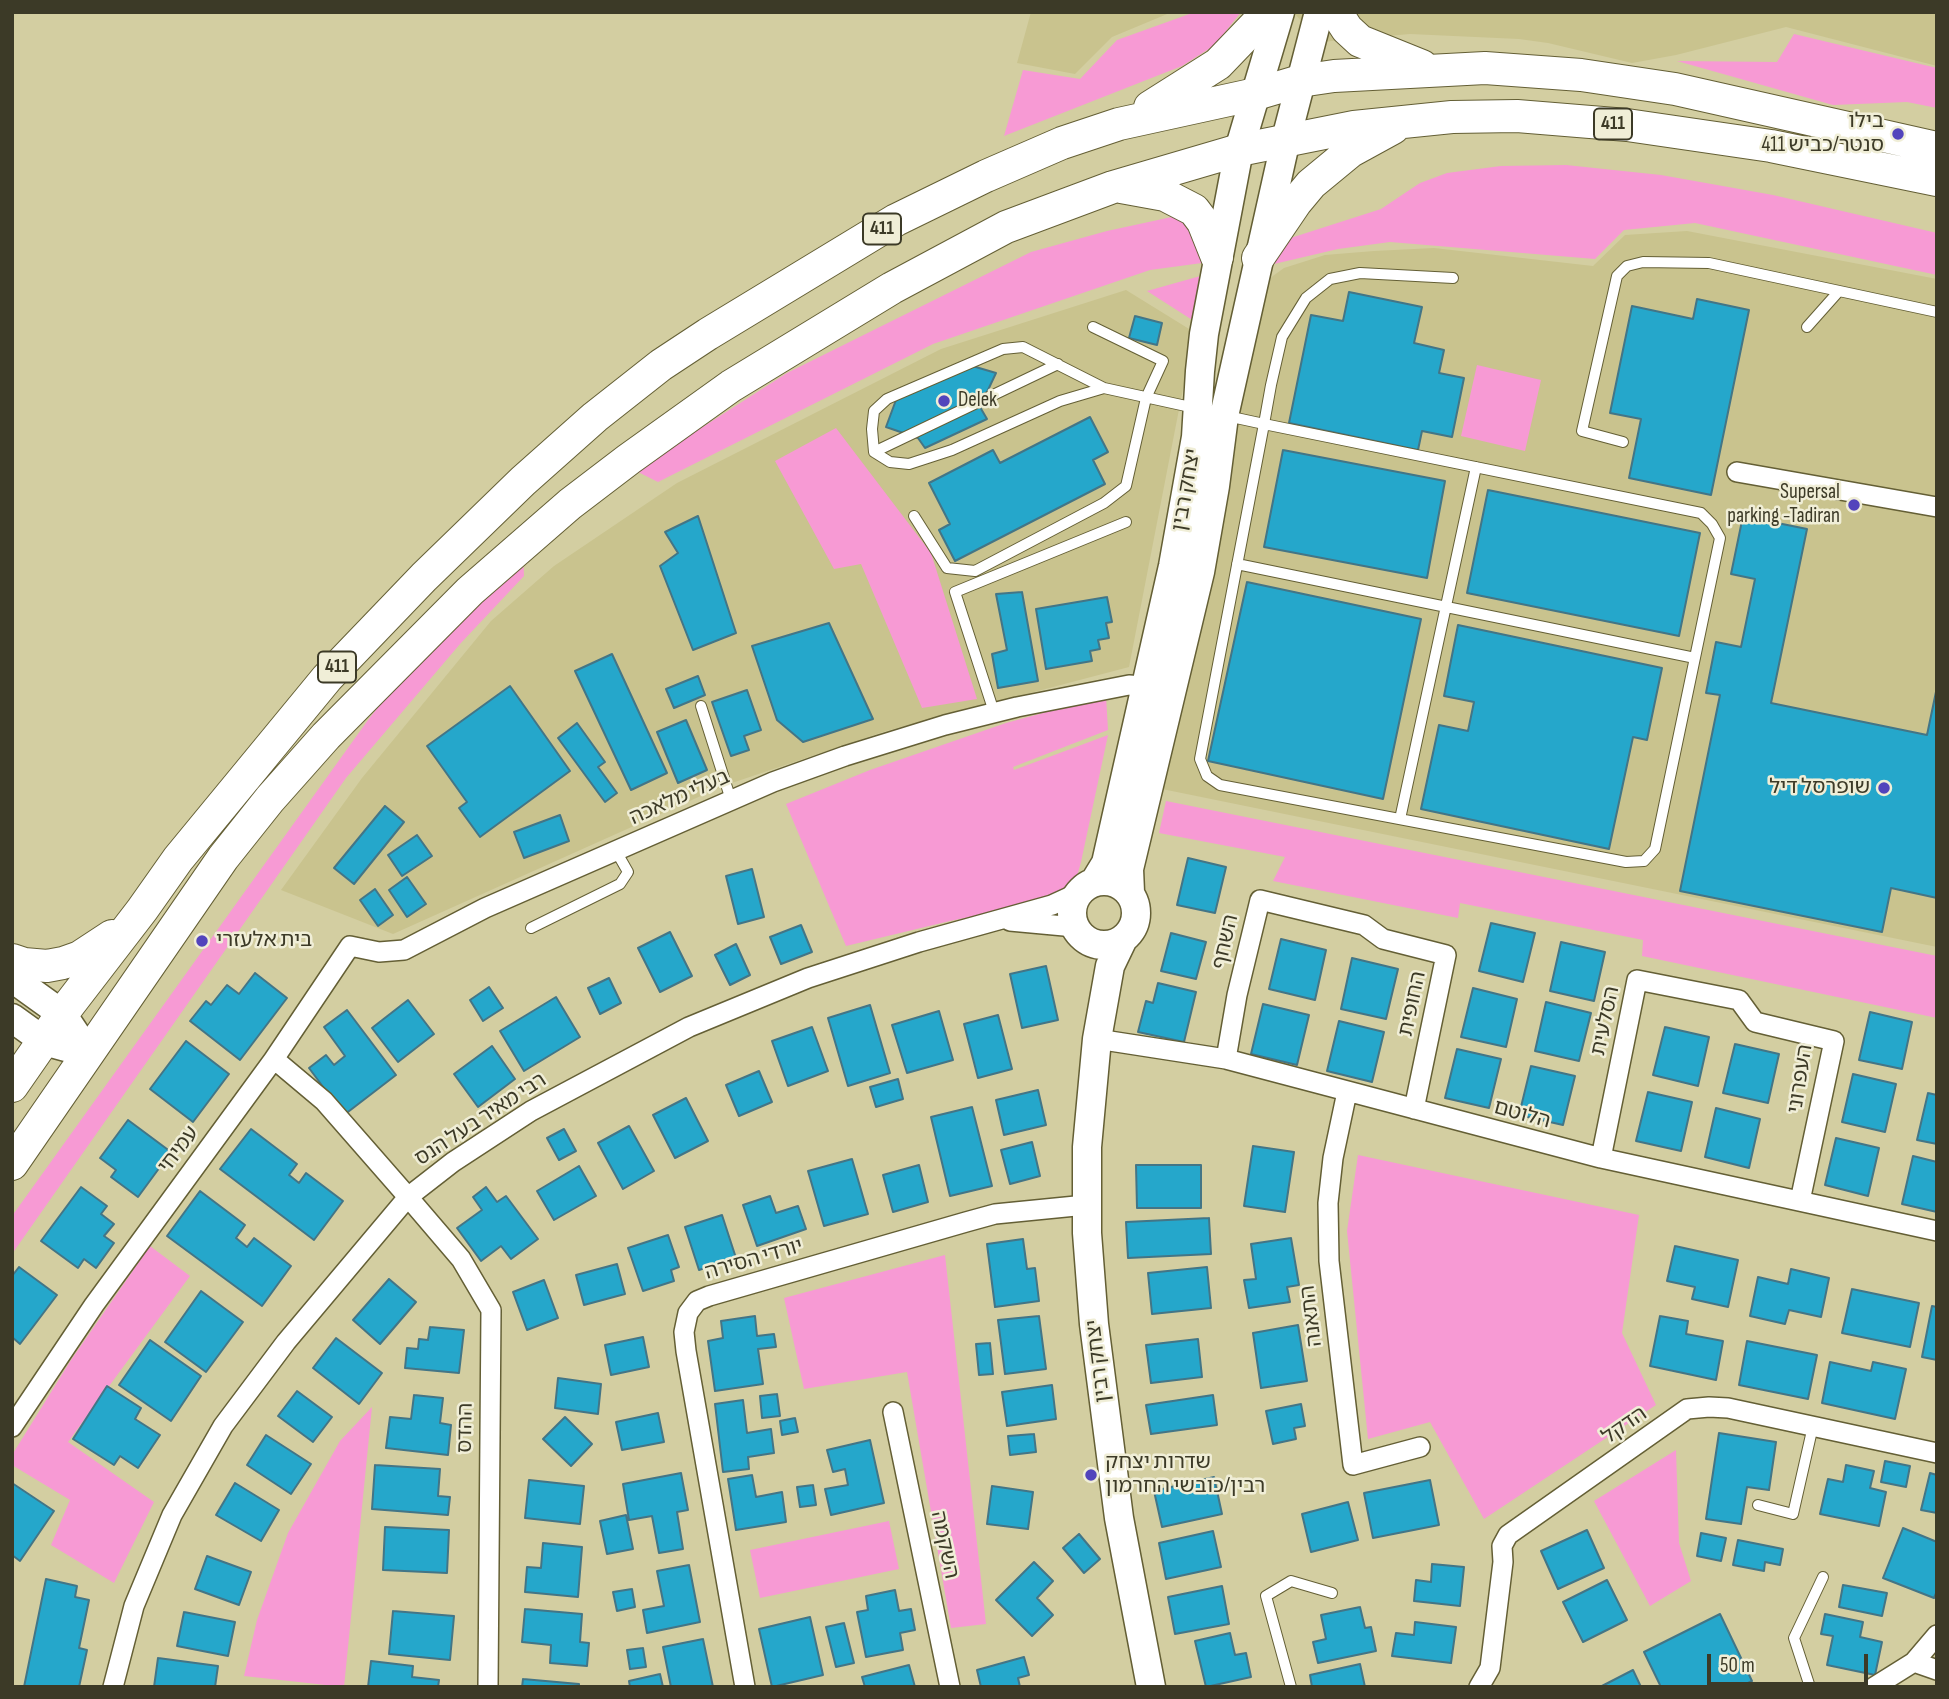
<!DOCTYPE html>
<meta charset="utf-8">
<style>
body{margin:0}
#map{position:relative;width:1949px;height:1699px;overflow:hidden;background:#d3cea1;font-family:"Sofia Sans Condensed",sans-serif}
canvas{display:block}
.frame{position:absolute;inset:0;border:14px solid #3c3a27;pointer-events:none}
.scale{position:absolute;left:1707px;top:1654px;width:161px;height:32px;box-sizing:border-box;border:4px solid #3c3a27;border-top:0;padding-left:9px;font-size:21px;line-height:24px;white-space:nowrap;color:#3c3a27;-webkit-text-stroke:5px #f0eed7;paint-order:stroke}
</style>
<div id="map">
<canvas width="1949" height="1699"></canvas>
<div class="frame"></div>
<div class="scale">50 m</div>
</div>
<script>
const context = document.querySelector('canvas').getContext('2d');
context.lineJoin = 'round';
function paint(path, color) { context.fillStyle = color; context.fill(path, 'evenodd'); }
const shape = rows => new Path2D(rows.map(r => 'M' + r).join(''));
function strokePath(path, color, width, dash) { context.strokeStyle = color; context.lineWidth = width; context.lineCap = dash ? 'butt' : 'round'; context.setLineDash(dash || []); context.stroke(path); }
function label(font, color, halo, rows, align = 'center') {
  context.font = font + ' "Sofia Sans Condensed","Noto Sans Hebrew",sans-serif'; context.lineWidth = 5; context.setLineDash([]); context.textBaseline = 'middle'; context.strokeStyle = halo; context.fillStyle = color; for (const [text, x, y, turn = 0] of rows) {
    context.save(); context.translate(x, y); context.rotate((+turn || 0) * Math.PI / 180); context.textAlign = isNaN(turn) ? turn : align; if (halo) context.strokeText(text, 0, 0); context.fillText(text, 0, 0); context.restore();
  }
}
paint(shape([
 [1031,12,1172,12,1112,37,1075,74,1017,63],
 [1293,12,1937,12,1937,66,1786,27,1676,55,1632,63,1548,43,1519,39,1410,34,1321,42],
 [1687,231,1937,279,1937,947,1162,789,1259,286,1284,268,1325,255,1374,251,1434,248,1593,266,1625,235],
 [1126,290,1194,332,1129,667,886,731,723,786,393,934,281,890,362,778,491,621,554,566,677,483,941,349]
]), '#c9c38e');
paint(shape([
 [1195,12,1241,12,1215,45,1182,66,1004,136,1023,70,1080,79,1117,40],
 [1794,34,1937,68,1937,108,1907,102,1833,105,1677,61,1777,62],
 [1566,165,1661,175,1773,195,1937,233,1937,275,1695,223,1624,230,1595,259,1390,242,1338,249,1274,264,1275,243,1381,209,1420,183,1447,173,1501,166],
 [1181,215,1198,233,1202,263,1150,270,933,344,658,482,632,469,670,448,787,373,1031,252,1107,231],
 [1204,275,1197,323,1147,291],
 [1477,365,1541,380,1525,451,1461,436],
 [836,428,931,553,977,699,922,708,861,564,834,569,775,461],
 [523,553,524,576,460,644,346,778,12,1254,12,1216,368,720,419,655],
 [1106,696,1108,730,1013,767,1014,770,1108,735,1081,862,1076,880,1061,898,950,921,846,946,786,804,870,770,1006,723],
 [1166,801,1937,956,1937,1018,1642,956,1643,940,1460,903,1458,918,1273,881,1285,857,1159,833],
 [1358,1155,1639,1215,1622,1333,1656,1405,1484,1519,1430,1422,1368,1439,1347,1231],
 [150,1246,190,1276,68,1442,154,1502,114,1583,51,1545,70,1500,12,1465,12,1455,71,1360],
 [945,1255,986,1624,951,1628,907,1372,804,1389,784,1298],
 [372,1407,344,1687,244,1676,257,1620,288,1533,340,1441],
 [1676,1450,1679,1543,1691,1581,1650,1606,1594,1501],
 [889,1521,899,1569,760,1598,750,1550]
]), '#f79ad4');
const building = shape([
 [1349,292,1422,307,1414,343,1444,350,1439,373,1464,378,1452,437,1422,431,1418,450,1289,423,1311,315,1343,321,1349,292],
 [1697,299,1749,310,1711,495,1629,478,1641,419,1610,413,1632,306,1693,319,1697,299],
 [1135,316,1162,323,1157,345,1129,338,1135,316],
 [969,365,996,373,980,407,987,419,925,448,918,438,886,427,896,400,969,365],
 [1090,417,1108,452,1093,460,1105,484,955,561,939,530,950,524,929,483,993,450,1000,463,1090,417],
 [1283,450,1445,481,1427,578,1264,547,1283,450],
 [1488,490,1700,533,1679,636,1467,593,1488,490],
 [698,516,736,633,693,650,660,566,678,553,665,532,698,516],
 [1743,516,1807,529,1771,703,1927,735,1937,687,1937,898,1891,888,1882,932,1680,891,1720,695,1706,693,1716,642,1741,647,1755,579,1731,574,1743,516],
 [1247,582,1421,619,1383,799,1208,761,1247,582],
 [1022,592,1038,681,998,688,992,654,1007,650,996,594,1022,592],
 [1107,597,1112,622,1106,623,1109,638,1098,640,1100,649,1090,651,1092,661,1046,669,1036,609,1107,597],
 [829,623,873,719,803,742,777,720,752,646,829,623],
 [1458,625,1662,668,1647,740,1633,737,1609,849,1421,809,1439,725,1468,731,1474,702,1444,696,1458,625],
 [612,654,667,773,631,790,575,671,612,654],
 [698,676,705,695,674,708,666,689,698,676],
 [510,686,570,771,480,837,459,808,467,802,427,746,510,686],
 [747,690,761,730,744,736,749,750,731,756,712,702,747,690],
 [686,720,707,770,678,783,657,732,686,720],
 [577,723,605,762,598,767,617,793,605,802,558,738,577,723],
 [385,806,404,822,354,884,334,868,385,806],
 [560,815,569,841,524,858,514,832,560,815],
 [417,835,432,856,402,876,388,855,417,835],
 [1188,858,1226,867,1215,913,1177,905,1188,858],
 [752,869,764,917,738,924,726,876,752,869],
 [407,877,426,904,407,917,389,890,407,877],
 [375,889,393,915,378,926,360,900,375,889],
 [1491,923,1535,933,1523,982,1479,971,1491,923],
 [801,925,812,952,781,964,770,937,801,925],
 [670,932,692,976,660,992,638,948,670,932],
 [1171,933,1206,942,1196,979,1161,971,1171,933],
 [1281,939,1326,950,1315,1000,1269,989,1281,939],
 [1561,942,1605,952,1594,1001,1550,991,1561,942],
 [736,944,750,975,730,985,715,955,736,944],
 [1352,958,1398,969,1386,1019,1341,1009,1352,958],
 [1046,966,1058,1020,1022,1028,1010,974,1046,966],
 [255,973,287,998,240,1060,190,1021,206,1001,211,1005,227,985,239,994,255,973],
 [609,978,621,1003,600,1014,588,988,609,978],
 [1158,983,1196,992,1184,1042,1138,1032,1146,1001,1153,1003,1158,983],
 [489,987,503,1008,483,1021,470,1000,489,987],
 [1473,988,1517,999,1506,1047,1461,1037,1473,988],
 [556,997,580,1037,524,1071,500,1031,556,997],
 [408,1000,434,1034,398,1062,372,1028,408,1000],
 [1546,1002,1591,1013,1579,1061,1535,1051,1546,1002],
 [1263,1004,1309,1015,1297,1065,1251,1054,1263,1004],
 [870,1005,890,1073,848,1086,828,1018,870,1005],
 [347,1010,396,1075,344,1115,309,1068,326,1055,334,1065,345,1056,324,1027,347,1010],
 [939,1011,953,1060,907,1073,892,1025,939,1011],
 [1870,1012,1912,1022,1902,1069,1859,1060,1870,1012],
 [998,1015,1012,1069,978,1078,964,1024,998,1015],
 [1339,1021,1384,1032,1372,1082,1327,1071,1339,1021],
 [812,1027,828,1071,788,1086,772,1041,812,1027],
 [1665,1027,1709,1037,1698,1086,1653,1075,1665,1027],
 [186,1041,229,1074,193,1122,150,1089,186,1041],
 [1735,1044,1779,1054,1768,1103,1723,1093,1735,1044],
 [492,1046,515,1079,478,1107,454,1074,492,1046],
 [1457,1049,1501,1059,1489,1108,1445,1098,1457,1049],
 [1531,1066,1575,1076,1563,1125,1519,1115,1531,1066],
 [759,1071,772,1102,739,1116,726,1085,759,1071],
 [1853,1074,1896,1084,1885,1132,1842,1122,1853,1074],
 [898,1079,903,1099,876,1107,870,1087,898,1079],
 [1038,1090,1046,1125,1004,1135,996,1100,1038,1090],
 [1648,1092,1692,1102,1681,1151,1636,1141,1648,1092],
 [1928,1093,1937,1095,1937,1144,1917,1140,1928,1093],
 [686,1098,708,1141,675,1158,653,1115,686,1098],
 [972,1107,992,1186,950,1196,931,1117,972,1107],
 [1716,1108,1760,1119,1749,1168,1705,1157,1716,1108],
 [128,1120,171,1152,138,1197,111,1177,116,1170,100,1158,128,1120],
 [629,1126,654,1171,623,1189,598,1143,629,1126],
 [251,1129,297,1164,289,1175,299,1183,306,1173,343,1201,314,1240,220,1169,251,1129],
 [564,1129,576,1151,559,1160,547,1138,564,1129],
 [1836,1138,1879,1148,1868,1196,1825,1185,1836,1138],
 [1032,1142,1040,1176,1010,1184,1001,1150,1032,1142],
 [1253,1146,1294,1152,1285,1212,1244,1206,1253,1146],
 [1913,1156,1937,1162,1937,1212,1902,1204,1913,1156],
 [852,1159,868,1214,824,1226,808,1171,852,1159],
 [919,1165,928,1202,893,1212,883,1175,919,1165],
 [1136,1165,1201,1165,1201,1208,1137,1208,1136,1165],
 [579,1166,596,1196,554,1220,537,1191,579,1166],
 [81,1187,107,1206,101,1214,114,1224,104,1236,114,1243,96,1268,84,1259,78,1268,41,1241,81,1187],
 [486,1187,497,1202,506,1196,538,1239,511,1259,501,1246,481,1261,457,1228,482,1210,473,1197,486,1187],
 [200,1191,245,1225,236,1238,247,1247,254,1238,291,1266,262,1306,167,1236,200,1191],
 [770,1196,776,1213,798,1206,806,1229,757,1246,743,1205,770,1196],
 [722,1215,736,1258,699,1270,685,1227,722,1215],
 [1209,1218,1211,1254,1128,1258,1126,1222,1209,1218],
 [668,1235,679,1267,671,1270,674,1281,643,1291,628,1248,668,1235],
 [1291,1238,1299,1285,1287,1287,1290,1302,1249,1308,1244,1280,1256,1279,1251,1244,1291,1238],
 [1023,1239,1027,1269,1035,1268,1039,1301,995,1307,987,1244,1023,1239],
 [1675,1246,1738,1260,1728,1307,1692,1299,1695,1287,1667,1281,1675,1246],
 [617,1264,625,1294,584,1305,576,1275,617,1264],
 [19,1267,57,1295,20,1344,12,1337,12,1276,19,1267],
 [1207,1267,1211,1308,1152,1314,1148,1273,1207,1267],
 [1791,1269,1829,1278,1821,1317,1789,1310,1785,1324,1750,1316,1758,1277,1788,1284,1791,1269],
 [389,1279,416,1302,380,1344,353,1320,389,1279],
 [544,1280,558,1318,527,1330,513,1292,544,1280],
 [1852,1289,1919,1303,1910,1347,1842,1333,1852,1289],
 [201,1291,243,1322,206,1372,165,1342,201,1291],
 [1932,1306,1937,1307,1937,1360,1922,1357,1932,1306],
 [755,1316,757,1336,774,1334,776,1347,758,1349,763,1384,715,1391,708,1341,723,1338,721,1321,755,1316],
 [1039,1316,1046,1369,1005,1374,998,1320,1039,1316],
 [1660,1316,1688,1321,1686,1334,1723,1341,1716,1380,1650,1366,1660,1316],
 [1298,1325,1307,1381,1261,1388,1253,1333,1298,1325],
 [430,1327,464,1330,459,1373,405,1368,407,1348,418,1349,419,1339,428,1340,430,1327],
 [643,1337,649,1367,611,1375,605,1345,643,1337],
 [336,1338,382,1373,359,1404,313,1368,336,1338],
 [1198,1339,1202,1377,1151,1383,1146,1345,1198,1339],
 [150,1340,201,1376,171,1421,119,1385,150,1340],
 [1747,1341,1817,1355,1808,1399,1739,1385,1747,1341],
 [990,1343,993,1374,979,1375,976,1344,990,1343],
 [1830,1362,1871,1371,1873,1362,1906,1369,1895,1419,1822,1403,1830,1362],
 [558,1378,601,1384,598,1414,555,1408,558,1378],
 [1052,1385,1056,1419,1007,1426,1002,1392,1052,1385],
 [107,1386,141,1408,135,1419,160,1435,138,1468,120,1456,114,1465,73,1439,107,1386],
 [297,1391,332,1417,313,1442,278,1416,297,1391],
 [777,1394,780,1416,762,1418,760,1396,777,1394],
 [414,1395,443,1398,440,1423,451,1425,448,1455,386,1448,390,1417,411,1419,414,1395],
 [1213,1395,1217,1425,1151,1434,1146,1405,1213,1395],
 [743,1400,747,1433,771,1429,774,1453,748,1457,749,1469,723,1472,715,1404,743,1400],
 [1301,1404,1305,1426,1294,1428,1296,1439,1273,1444,1266,1411,1301,1404],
 [658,1413,664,1442,622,1450,616,1422,658,1413],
 [565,1417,592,1444,571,1466,543,1439,565,1417],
 [795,1418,798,1432,782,1435,780,1421,795,1418],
 [1719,1433,1776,1442,1769,1490,1747,1487,1741,1524,1706,1519,1719,1433],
 [1034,1434,1036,1452,1010,1455,1008,1436,1034,1434],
 [266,1435,311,1464,291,1494,247,1465,266,1435],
 [870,1440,884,1503,831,1515,825,1489,848,1485,845,1469,833,1472,827,1450,870,1440],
 [1885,1461,1910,1466,1906,1487,1881,1482,1885,1461],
 [375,1465,440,1469,438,1496,450,1497,448,1515,372,1509,375,1465],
 [1846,1465,1874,1471,1870,1488,1886,1492,1879,1526,1820,1514,1828,1479,1843,1482,1846,1465],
 [681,1473,688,1510,677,1512,683,1549,659,1553,652,1516,629,1520,623,1484,681,1473],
 [1930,1473,1937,1475,1937,1513,1921,1510,1930,1473],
 [752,1475,756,1497,782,1492,786,1522,736,1530,728,1479,752,1475],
 [1214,1477,1222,1514,1162,1527,1154,1491,1214,1477],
 [529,1480,584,1486,580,1524,525,1518,529,1480],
 [1430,1480,1439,1525,1373,1538,1364,1493,1430,1480],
 [12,1483,54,1511,20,1561,12,1555,12,1483],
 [235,1483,279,1510,261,1541,216,1515,235,1483],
 [813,1485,816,1505,800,1507,797,1487,813,1485],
 [992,1486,1033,1492,1028,1529,987,1524,992,1486],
 [1348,1502,1358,1540,1311,1552,1302,1514,1348,1502],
 [626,1515,633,1549,607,1554,600,1521,626,1515],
 [385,1527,449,1530,447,1573,383,1570,385,1527],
 [1903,1528,1937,1542,1937,1591,1934,1598,1883,1578,1903,1528],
 [1587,1530,1604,1568,1558,1589,1541,1551,1587,1530],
 [1213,1531,1221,1567,1166,1579,1159,1543,1213,1531],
 [1701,1533,1726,1538,1721,1561,1697,1556,1701,1533],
 [1079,1534,1100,1559,1084,1573,1063,1548,1079,1534],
 [1738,1540,1783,1549,1780,1565,1765,1562,1764,1571,1733,1565,1738,1540],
 [543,1543,582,1547,578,1597,525,1592,527,1567,541,1568,543,1543],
 [207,1556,251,1572,239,1605,195,1589,207,1556],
 [1034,1562,1053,1581,1037,1598,1053,1615,1032,1636,996,1600,1034,1562],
 [1432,1564,1464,1567,1460,1606,1414,1601,1416,1580,1431,1582,1432,1564],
 [689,1565,700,1622,647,1633,643,1610,664,1606,657,1571,689,1565],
 [46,1579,77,1586,75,1597,89,1600,79,1648,87,1650,79,1687,24,1687,46,1579],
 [1607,1580,1627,1620,1583,1642,1563,1602,1607,1580],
 [1843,1585,1887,1593,1882,1616,1839,1607,1843,1585],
 [1222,1586,1229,1624,1175,1634,1168,1597,1222,1586],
 [632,1589,635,1607,617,1611,613,1592,632,1589],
 [895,1590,899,1611,911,1609,915,1630,900,1633,903,1650,866,1657,857,1612,868,1610,866,1596,895,1590],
 [1360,1607,1365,1628,1371,1627,1376,1651,1318,1663,1313,1642,1326,1639,1321,1615,1360,1607],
 [525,1609,582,1614,580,1642,589,1643,587,1666,550,1663,551,1645,522,1642,525,1609],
 [393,1611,454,1616,450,1660,389,1654,393,1611],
 [184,1612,235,1622,228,1656,177,1646,184,1612],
 [1720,1614,1752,1681,1740,1687,1661,1687,1644,1652,1720,1614],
 [1825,1614,1863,1622,1860,1637,1882,1642,1875,1675,1827,1665,1833,1636,1821,1634,1825,1614],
 [810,1617,823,1675,772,1687,759,1629,810,1617],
 [1415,1622,1456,1627,1451,1663,1392,1656,1396,1633,1414,1635,1415,1622],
 [844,1623,854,1663,836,1667,826,1627,844,1623],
 [1230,1633,1235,1655,1246,1653,1251,1677,1206,1687,1195,1641,1230,1633],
 [703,1639,713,1687,671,1687,663,1647,703,1639],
 [643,1648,646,1667,630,1669,627,1650,643,1648],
 [1024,1657,1029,1675,1018,1678,1020,1687,981,1687,977,1670,1024,1657],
 [158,1658,218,1666,215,1687,154,1687,158,1658],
 [371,1661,413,1666,412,1677,439,1680,438,1687,368,1687,371,1661],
 [1360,1664,1365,1687,1312,1687,1310,1675,1360,1664],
 [909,1665,915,1687,865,1687,862,1677,909,1665],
 [1633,1670,1641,1687,1600,1687,1633,1670],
 [660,1674,663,1687,630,1687,629,1681,660,1674],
 [523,1679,579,1684,579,1687,522,1687,523,1679]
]);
paint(building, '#25a7cb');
strokePath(building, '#437586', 2);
const lane = shape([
 [1807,327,1839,291],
 [1104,388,1060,401,952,450,909,464,890,462,874,452,872,429,874,411,887,399,1003,349,1023,347,1104,388,1195,408],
 [1227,416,1264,424,1701,513,1712,524,1720,538,1655,849,1644,861,1626,862,1220,785,1207,776,1200,759,1264,424,1271,385,1282,337,1306,298,1330,279,1360,273,1453,278],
 [1623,442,1582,431,1617,276,1627,266,1643,262,1709,263,1937,312],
 [874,452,1058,364],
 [914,516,947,568,975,571,1104,503,1126,486,1146,398,1163,361,1093,327],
 [1237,564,1695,658],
 [701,706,731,800],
 [994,712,955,592,1126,522],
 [1400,819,1476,467],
 [531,928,620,884,628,872,616,851],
 [1758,1505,1793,1514,1813,1426],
 [1291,1687,1266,1596,1291,1581,1332,1593],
 [1810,1687,1794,1638,1823,1577]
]);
const street = shape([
 [1737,472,1937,507],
 [1010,921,1075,927],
 [1097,1039,1226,1059,1601,1158,1937,1231],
 [274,1059,350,946,379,952,404,950,485,908,773,782,845,756,945,725,1017,707,1129,685,1158,687],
 [1226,1059,1237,995,1260,900,1364,925,1383,939,1446,955,1414,1109],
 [1347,1092,1333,1158,1328,1203,1329,1261,1353,1465,1420,1447],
 [1601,1158,1637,980,1739,1000,1755,1022,1834,1041,1800,1201],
 [893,1412,950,1687],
 [12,1427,94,1305,274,1059,324,1101,408,1197,461,1259,491,1310,488,1687],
 [1914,1662,1937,1670],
 [113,1687,134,1606,172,1515,223,1426,286,1342,408,1197,453,1162,531,1111,689,1027,808,978,919,942,1052,905,1076,894],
 [745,1687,686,1351,684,1332,688,1313,697,1301,709,1296,966,1222,995,1214,1086,1205],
 [1479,1687,1490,1668,1503,1562,1502,1546,1508,1535,1687,1409,1709,1407,1728,1408,1937,1453],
 [1874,1687,1914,1662,1937,1635]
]);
const secondary = shape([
 '1072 913a32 32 0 1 1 64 0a32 32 0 1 1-64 0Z',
 [1095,881,1106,863,1173,566,1196,437,1200,371,1204,334,1239,150,1280,12],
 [1130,892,1129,869,1200,572,1215,486,1224,416,1286,139,1319,12],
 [1122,941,1110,966,1097,1039,1087,1147,1087,1233,1094,1324,1119,1518,1151,1687],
 [12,978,62,1014,89,1054],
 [12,1018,44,1041,66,1047]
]);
const primary = shape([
 [1336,12,1347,29,1360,41,1422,66],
 [1150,107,1218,64,1268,12],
 [1121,187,1165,195,1194,210,1203,222,1217,257],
 [1258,258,1296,202,1311,184,1351,151,1393,128],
 [12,960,24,964,47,966,63,963,80,957,112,936],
 [12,1086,62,1014,142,910,178,859,327,678,424,577,523,481,595,417,661,365,708,334,896,220,986,176,1062,143,1119,124,1256,94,1300,81,1334,76,1485,68,1581,75,1675,89,1937,148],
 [12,1164,223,858,270,799,326,736,470,591,570,504,629,459,731,386,892,288,1006,227,1113,187,1239,150,1354,127,1452,117,1517,116,1627,125,1771,146,1937,180]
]);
strokePath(lane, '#645f35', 12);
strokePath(street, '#645f35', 22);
strokePath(secondary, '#645f35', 31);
strokePath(primary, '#645f35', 34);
strokePath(lane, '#fff', 10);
strokePath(street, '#fff', 19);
strokePath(secondary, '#fff', 28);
strokePath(primary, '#fff', 32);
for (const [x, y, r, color] of [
 [1898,134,7,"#5244bc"],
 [944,401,7,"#5244bc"],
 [1854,505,7,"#5244bc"],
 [1884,788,7,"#5244bc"],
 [202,941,7,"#5244bc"],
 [1091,1475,7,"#5244bc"]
]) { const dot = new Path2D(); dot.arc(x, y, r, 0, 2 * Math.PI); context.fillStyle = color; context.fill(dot); strokePath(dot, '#f0eed7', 2.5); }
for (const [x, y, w] of [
 [1613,124,38],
 [882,229,38],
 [337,667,38]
]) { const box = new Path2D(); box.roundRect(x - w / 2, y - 15.5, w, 31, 5); context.fillStyle = '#f0eed7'; context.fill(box); strokePath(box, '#3c3a27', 2); }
label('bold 19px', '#3c3a27', null, [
 ["411",1613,124],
 ["411",882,229],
 ["411",337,667]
]);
label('21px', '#3c3a27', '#f0eed7', [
 ["בילו",1884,122],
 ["סנטר/כביש 411",1884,146],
 ["Delek",958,401,"left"],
 ["Supersal",1840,493],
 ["parking -Tadiran",1840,517],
 ["שופרסל דיל",1870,788],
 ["בית אלעזרי",216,941,"left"],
 ["שדרות יצחק",1105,1463,"left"],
 ["רבין/כובשי החרמון",1105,1487,"left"]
], 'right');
label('21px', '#3c3a27', '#f0eed7', [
 ["יצחק רבין",1187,490,-80],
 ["בעלי מלאכה",680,798,-24],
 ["השחף",1226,942,-77],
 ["החופית",1413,1004,-78],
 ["הסלעית",1606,1021,-78],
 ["העפרוני",1801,1079,-81],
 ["הלוטם",1522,1115,15],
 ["רבי מאיר בעל הנס",481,1120,-33],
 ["עמיחי",179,1150,-53],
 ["יורדי הסירה",754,1260,-16],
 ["התאנה",1312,1316,-97],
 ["יצחק רבין",1099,1361,-97],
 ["הדקל",1625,1426,-35],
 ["ההדס",466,1428,-89],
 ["השקמה",944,1545,78]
]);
</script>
